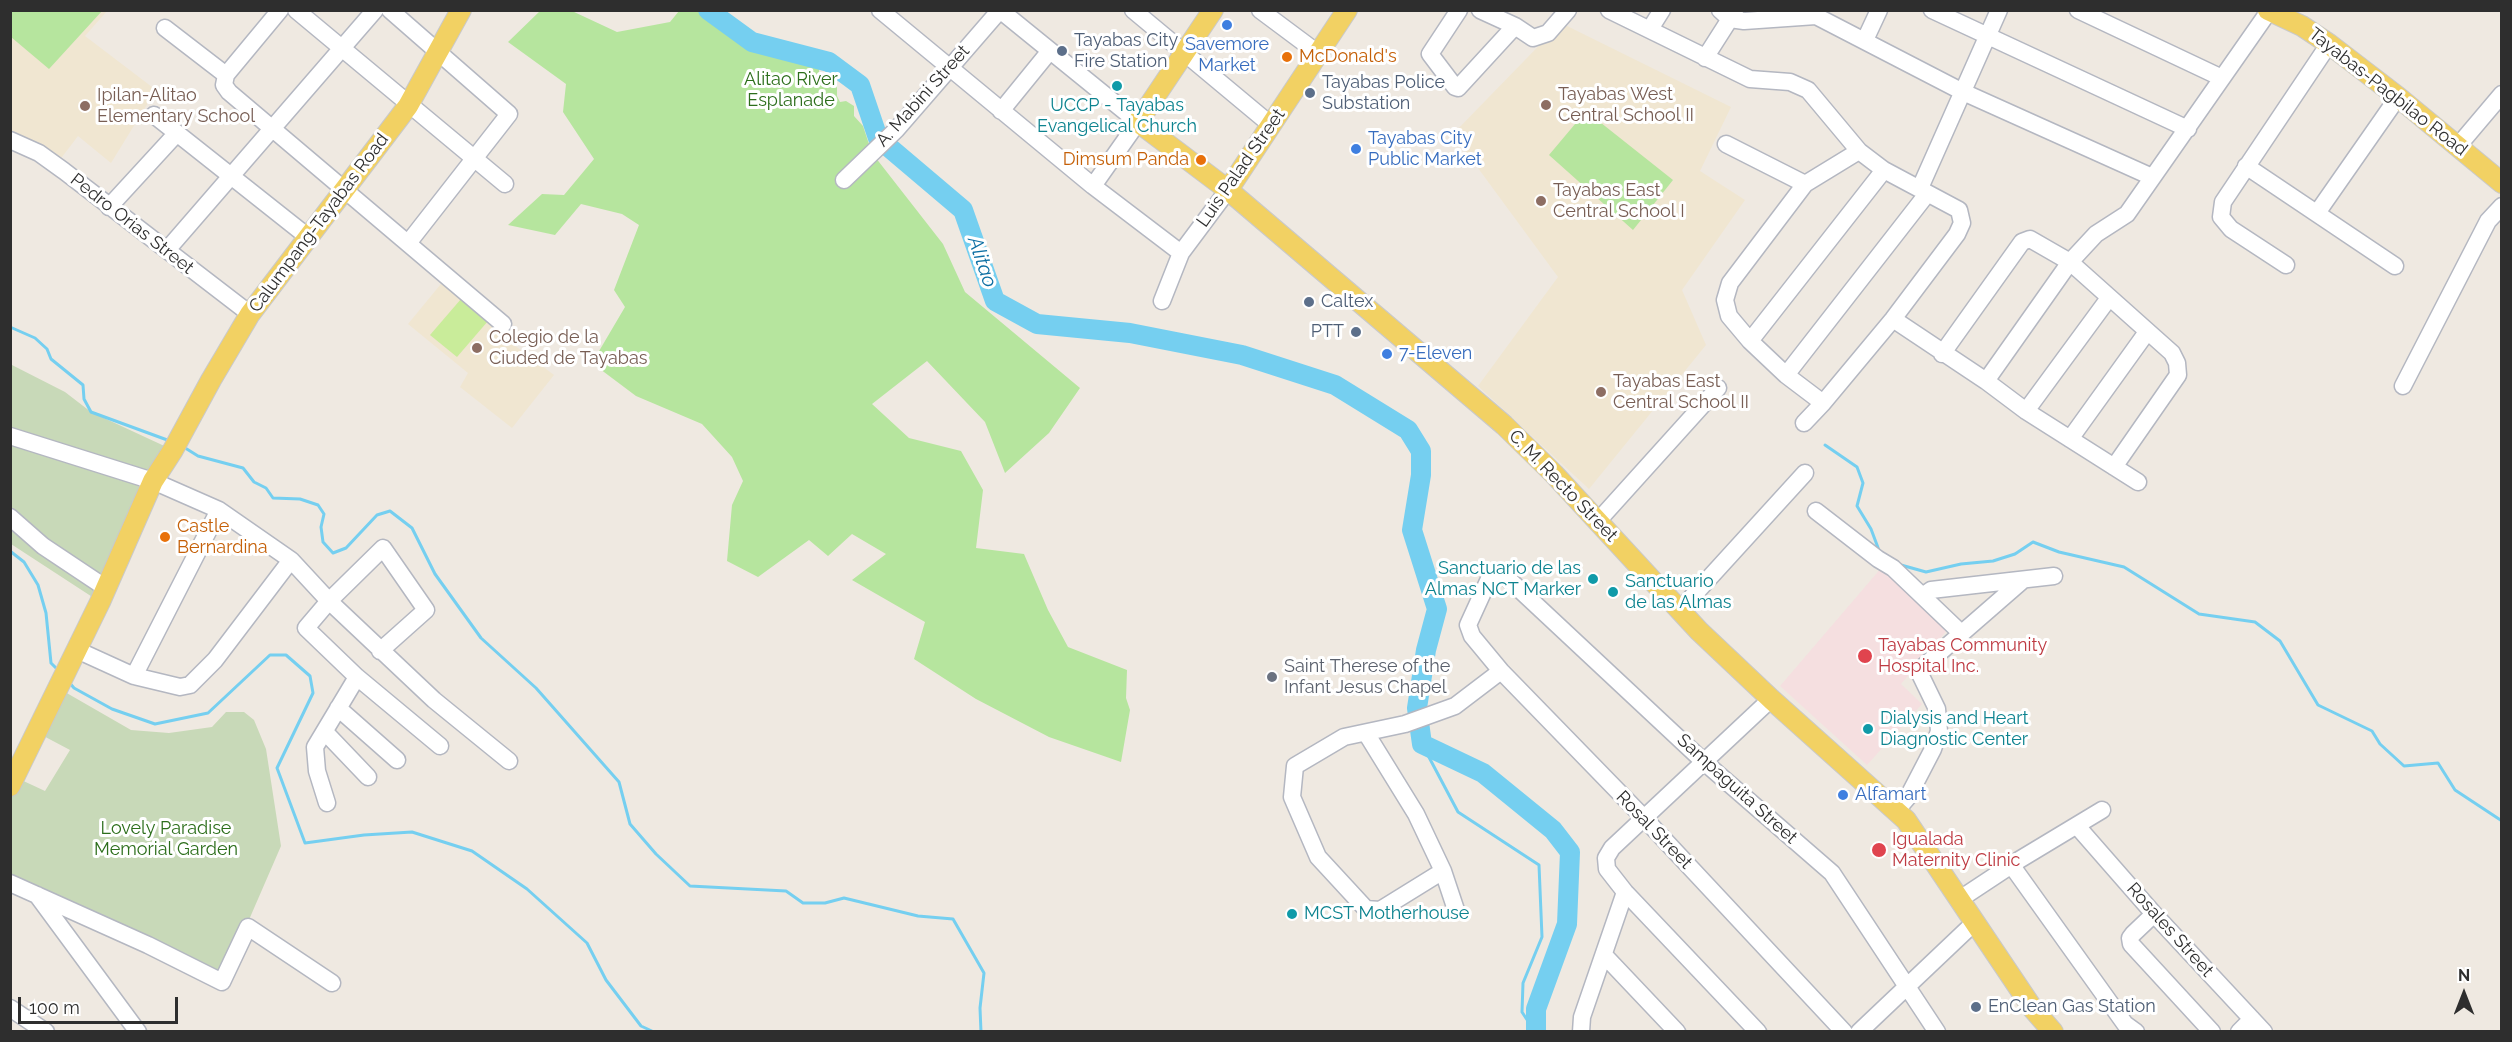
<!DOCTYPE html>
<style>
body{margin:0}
#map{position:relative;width:2512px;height:1042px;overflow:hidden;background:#efe9e1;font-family:Raleway,sans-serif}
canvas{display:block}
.frame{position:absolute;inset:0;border:12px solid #2e2e2e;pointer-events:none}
.north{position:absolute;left:2434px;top:964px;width:60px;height:60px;-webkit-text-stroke:4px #fff;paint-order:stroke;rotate:0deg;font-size:16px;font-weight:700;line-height:24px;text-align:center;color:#2e2e2e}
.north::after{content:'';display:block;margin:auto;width:21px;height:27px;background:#2e2e2e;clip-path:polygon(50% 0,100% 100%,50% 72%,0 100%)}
.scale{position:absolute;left:18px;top:997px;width:160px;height:27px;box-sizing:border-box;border:3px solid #2e2e2e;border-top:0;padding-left:8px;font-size:18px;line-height:21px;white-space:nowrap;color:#2e2e2e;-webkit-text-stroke:4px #fff;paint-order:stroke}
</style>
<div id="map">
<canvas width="2512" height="1042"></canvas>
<div class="frame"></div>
<div class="north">N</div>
<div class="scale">100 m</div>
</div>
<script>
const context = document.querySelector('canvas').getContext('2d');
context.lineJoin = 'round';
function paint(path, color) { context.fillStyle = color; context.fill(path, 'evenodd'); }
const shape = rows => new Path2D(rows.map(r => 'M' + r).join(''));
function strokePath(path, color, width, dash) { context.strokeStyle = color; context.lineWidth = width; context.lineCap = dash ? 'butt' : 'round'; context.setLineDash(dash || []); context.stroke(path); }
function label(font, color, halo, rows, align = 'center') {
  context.font = font + ' Raleway,sans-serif'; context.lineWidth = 6; context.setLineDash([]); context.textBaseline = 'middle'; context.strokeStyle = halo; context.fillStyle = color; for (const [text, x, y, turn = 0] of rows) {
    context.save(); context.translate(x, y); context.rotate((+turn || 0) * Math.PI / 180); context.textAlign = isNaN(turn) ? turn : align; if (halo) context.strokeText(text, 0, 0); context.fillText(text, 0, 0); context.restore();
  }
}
paint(shape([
 [10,11,107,11,85,36,156,90,111,163,78,136,59,161,11,131],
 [1561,23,1731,107,1700,171,1745,200,1682,290,1706,345,1589,489,1478,386,1558,277,1453,134],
 [445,279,487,315,498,333,554,375,512,428,460,387,468,373,408,324]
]), '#f0e6d1');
paint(shape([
 [1882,567,1949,628,1901,684,1922,704,1867,765,1780,686]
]), '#f5dfe0');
paint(shape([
 [10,11,11,10,102,11,49,69,11,37],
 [540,11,572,11,617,32,670,22,679,11,708,11,752,42,791,52,806,63,816,64,819,68,819,79,833,82,837,86,837,96,840,102,846,101,854,106,854,116,863,126,872,153,943,244,965,292,1080,388,1049,433,1005,473,985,422,927,361,872,404,909,438,961,451,983,490,976,548,1024,554,1048,610,1068,647,1127,670,1126,698,1130,710,1121,762,1049,737,976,699,914,659,925,622,852,580,886,554,852,534,828,556,809,540,758,577,727,561,732,505,743,481,732,457,702,424,636,396,592,363,625,307,614,290,639,225,622,214,581,204,555,235,508,225,542,194,564,195,594,159,563,112,566,84,508,42],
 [1586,111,1673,180,1633,230,1549,155]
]), '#b6e59e');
paint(shape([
 [10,364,65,392,91,412,173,450,100,602,11,544],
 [58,688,131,730,169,733,212,727,226,712,244,712,254,720,266,749,281,846,222,982,11,885,10,790,17,778,45,791,70,750,36,732]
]), '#c8d9b8');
paint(shape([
 [461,299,488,321,457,357,430,335]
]), '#c9ec9a');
strokePath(shape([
 [10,327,35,338,47,349,51,359,83,385,84,399,91,412,170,441],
 [1825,445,1857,467,1863,483,1857,506,1871,529,1880,553],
 [182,446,198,456,243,468,254,482,266,488,273,498,300,499,318,505,324,514,321,527,323,542,333,553,346,548,377,515,390,511,412,528,435,574,481,638,536,688,619,782,630,824,656,854,690,886,786,891,803,903,825,903,844,898,918,916,953,919,984,973,980,1008,981,1032],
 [10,551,24,562,38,585,46,613,51,663,58,670],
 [1901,565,1926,572,1961,564,1993,561,2015,554,2033,542,2059,552,2124,567,2199,614,2255,622,2280,641,2318,705,2372,731,2380,744,2404,766,2438,763,2455,790,2502,821],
 [68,681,74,688,112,709,155,724,208,713,270,655,286,655,310,676,313,693,277,768,305,843,364,835,412,832,472,851,527,889,587,943,606,980,641,1026,654,1032],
 [1422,744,1458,812,1539,865,1542,937,1523,983,1522,1012,1535,1032]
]), '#75cff0', 3);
strokePath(shape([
 [708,10,752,42,829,62,860,85,878,138,963,210,995,301,1037,324,1130,333,1242,355,1335,385,1408,430,1421,451,1421,475,1412,530,1437,609,1426,650,1417,708,1422,744,1483,773,1553,830,1570,852,1567,924,1536,1009,1536,1032]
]), '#75cff0', 20);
const minor = shape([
 [280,10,226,75,224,85,229,92,503,324],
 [296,10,505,184],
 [390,10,509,114,409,242],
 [880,10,1093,186,1181,253],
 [1000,10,1138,122,1093,186],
 [1133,10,1271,125],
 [1260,10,1319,54],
 [1459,10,1430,54,1455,87,1458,88,1515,26],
 [1480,10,1515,26,1533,38,1548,33,1568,10],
 [1609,10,1750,79,1790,82,1808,90,1859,151,1884,170,1959,210,1962,223,1957,234,1893,319,1823,403,1804,423],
 [1720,10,1730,19,1744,21,1816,16,1963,92,2152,177],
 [1932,10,2188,129],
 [2078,10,2222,78],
 [165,28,226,75],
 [1650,29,1662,10],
 [1865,40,1879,10],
 [1705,58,1735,11],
 [1001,111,1049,52],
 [154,115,308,237],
 [10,140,39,153,64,171,250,314],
 [1726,144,1805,184],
 [2458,146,2502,94],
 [2246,166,2395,266],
 [844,180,896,130,1000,10],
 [1920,188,1999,10],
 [109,207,177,133],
 [2317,213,2398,97],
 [167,250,375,10],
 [2286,265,2231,229,2221,217,2223,202,2329,44],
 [1162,301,1181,253,1228,190],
 [1893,319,1986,381,2026,411,2138,482],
 [1750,341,1884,170],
 [1942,354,2022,242,2030,239,2070,262,2172,353,2177,363,2178,375,2114,467],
 [1786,375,1927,194],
 [1986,381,2070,262,2096,234,2127,214,2269,11],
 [2403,386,2488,221,2502,206],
 [1823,403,1786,375,1750,341,1729,316,1725,300,1730,283,1805,184,1859,151],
 [2026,411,2109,298],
 [10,436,153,481,219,510,291,560,329,601,434,700,509,761],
 [2070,439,2147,332],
 [1816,511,1878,559,1893,568,1960,632],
 [10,517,43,546,106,588],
 [1598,521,1718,388],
 [1924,595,1931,590,2054,576],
 [1681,609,1805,473],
 [77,650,134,676,180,687,190,685,215,660,291,560],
 [380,651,426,610,383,548,329,601,306,628,357,677,440,746],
 [134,676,219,510],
 [338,708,397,760],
 [325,732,368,777],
 [1366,733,1416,814,1443,871,1456,910],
 [327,803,317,771,315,747,357,677],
 [1896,811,1908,797,1933,749,1939,731,1937,709,1921,676,1923,667,2023,580],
 [2077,826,2154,914,2264,1032],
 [2012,866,2125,1024,2136,1032],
 [1443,871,1380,910,1366,909,1318,857,1292,797,1295,766,1344,737,1405,724,1455,706,1501,671],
 [10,883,148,945,222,982,248,927,332,983],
 [37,895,138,1032],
 [1960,899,2019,860,2102,810],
 [2154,914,2133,934,2130,938,2131,944,2212,1032],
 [1604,955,1677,1032],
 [10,1008,46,1032],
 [1581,1032,1582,1017,1625,892],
 [1758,1032,1625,892,1607,869,1606,858,1612,848,1771,699],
 [1844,1032,1644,818,1501,671,1472,636,1468,625,1489,579,1496,573,1504,575,1703,761,1832,873,1937,1032],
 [1859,1032,1974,923],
 [2239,1032,2252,1019]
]);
const major = shape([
 [1213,10,1138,122,1228,190,1504,425,1554,474,1699,631,1771,699,1906,820,2033,1009,2053,1032],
 [2268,10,2302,26,2329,44,2398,97,2502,183],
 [1228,190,1347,10],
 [10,786,100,602,153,481,173,450,211,380,250,314,408,106,461,10]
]);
strokePath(minor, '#b4b7c1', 19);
strokePath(major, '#c9c9c9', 22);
strokePath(minor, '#fff', 16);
strokePath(major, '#f2d163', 20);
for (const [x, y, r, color] of [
 [1227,25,6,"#3f7fe0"],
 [1062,51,6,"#5c6f8a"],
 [1287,57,6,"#e8710a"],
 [1117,86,6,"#0f9aa8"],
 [1310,93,6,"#5c6f8a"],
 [1546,105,6,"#8d6e63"],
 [85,106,6,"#8d6e63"],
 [1356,149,6,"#3f7fe0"],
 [1201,160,6,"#e8710a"],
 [1541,201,6,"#8d6e63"],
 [1309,302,6,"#5c6f8a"],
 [1356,332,6,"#5c6f8a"],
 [477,348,6,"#8d6e63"],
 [1387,354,6,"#3f7fe0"],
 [1601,392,6,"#8d6e63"],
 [165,537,6,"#e8710a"],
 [1593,579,6,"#0f9aa8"],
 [1613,592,6,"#0f9aa8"],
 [1865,656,8,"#e0444e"],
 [1272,677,6,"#6b7280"],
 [1868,729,6,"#0f9aa8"],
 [1843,795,6,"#3f7fe0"],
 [1879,850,8,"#e0444e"],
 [1292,914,6,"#0f9aa8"],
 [1976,1007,6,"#5c6f8a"]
]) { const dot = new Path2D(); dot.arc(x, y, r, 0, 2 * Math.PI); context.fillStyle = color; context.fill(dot); strokePath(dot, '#fff', 2); }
label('18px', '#4e5e75', '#fff', [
 ["Tayabas City",1074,41],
 ["Fire Station",1074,62],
 ["Tayabas Police",1322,83],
 ["Substation",1322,104],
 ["Caltex",1321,302],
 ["PTT",1344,332,"right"],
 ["EnClean Gas Station",1988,1007]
], 'left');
label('18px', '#366cbe', '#fff', [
 ["Savemore",1227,45,"center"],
 ["Market",1227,66,"center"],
 ["Tayabas City",1368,139],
 ["Public Market",1368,160],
 ["7-Eleven",1399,354],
 ["Alfamart",1855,795]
], 'left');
label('18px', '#c56008', '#fff', [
 ["McDonald's",1299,57],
 ["Dimsum Panda",1189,160,"right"],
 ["Castle",177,527],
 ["Bernardina",177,548]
], 'left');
label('18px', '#2c6e1b', '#fff', [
 ["Alitao River",791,80],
 ["Esplanade",791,101],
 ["Lovely Paradise",166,829],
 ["Memorial Garden",166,850]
]);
label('18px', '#2e2e2e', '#fff', [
 ["Tayabas-Pagbilao Road",2388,92,38],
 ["A. Mabini Street",923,96,-48],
 ["Luis Palad Street",1241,168,-55],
 ["Calumpang-Tayabas Road",319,223,-53],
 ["Pedro Orias Street",132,224,38],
 ["C. M. Recto Street",1563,486,46],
 ["Sampaguita Street",1737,789,42],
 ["Rosal Street",1654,830,46],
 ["Rosales Street",2170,930,48]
]);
label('18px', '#785e54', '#fff', [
 ["Tayabas West",1558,95],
 ["Central School II",1558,116],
 ["Ipilan-Alitao",97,96],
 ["Elementary School",97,117],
 ["Tayabas East",1553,191],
 ["Central School I",1553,212],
 ["Colegio de la",489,338],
 ["Ciuded de Tayabas",489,359],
 ["Tayabas East",1613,382],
 ["Central School II",1613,403]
], 'left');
label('18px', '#0d838f', '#fff', [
 ["UCCP - Tayabas",1117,106,"center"],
 ["Evangelical Church",1117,127,"center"],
 ["Sanctuario de las",1581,569,"right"],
 ["Almas NCT Marker",1581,590,"right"],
 ["Sanctuario",1625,582],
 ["de las Almas",1625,603],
 ["Dialysis and Heart",1880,719],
 ["Diagnostic Center",1880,740],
 ["MCST Motherhouse",1304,914]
], 'left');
label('18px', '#be3a42', '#fff', [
 ["Tayabas Community",1878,646],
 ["Hospital Inc.",1878,667],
 ["Igualada",1892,840],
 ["Maternity Clinic",1892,861]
], 'left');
label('18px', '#5b616d', '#fff', [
 ["Saint Therese of the",1284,667],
 ["Infant Jesus Chapel",1284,688]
], 'left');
label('italic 20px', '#0d6fa3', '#fff', [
 ["Alitao",982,262,71]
]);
</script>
